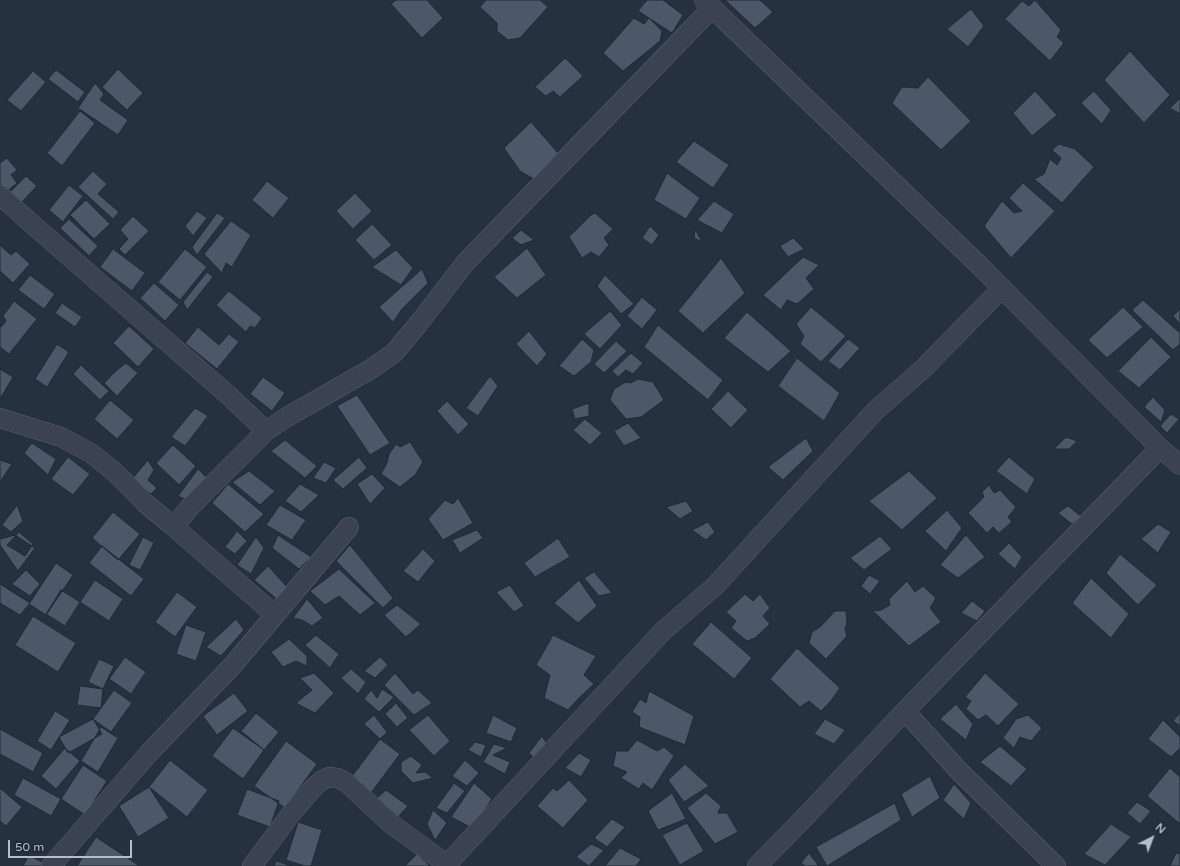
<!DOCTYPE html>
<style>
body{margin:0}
#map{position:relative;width:1180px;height:866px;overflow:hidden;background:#26313f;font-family:"Varela Round",sans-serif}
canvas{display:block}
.north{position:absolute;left:1132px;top:818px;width:40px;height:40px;-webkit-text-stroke:3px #1f2834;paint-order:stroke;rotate:42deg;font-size:11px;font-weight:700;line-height:16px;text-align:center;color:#b6bec9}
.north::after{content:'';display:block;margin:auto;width:14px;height:18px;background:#b6bec9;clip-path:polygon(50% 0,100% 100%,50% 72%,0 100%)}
.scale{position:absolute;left:8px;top:840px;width:124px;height:18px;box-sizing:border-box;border:2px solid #b6bec9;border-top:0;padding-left:5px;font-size:12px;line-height:14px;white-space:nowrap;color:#b6bec9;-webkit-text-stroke:3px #1f2834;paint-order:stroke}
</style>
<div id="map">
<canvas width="1180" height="866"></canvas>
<div class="north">N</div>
<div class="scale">50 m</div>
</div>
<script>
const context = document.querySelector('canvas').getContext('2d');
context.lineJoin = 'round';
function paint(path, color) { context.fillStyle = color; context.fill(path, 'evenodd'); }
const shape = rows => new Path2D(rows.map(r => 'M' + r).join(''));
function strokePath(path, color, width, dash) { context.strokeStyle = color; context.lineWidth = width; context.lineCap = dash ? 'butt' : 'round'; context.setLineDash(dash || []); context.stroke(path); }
const building = shape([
 [396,0,427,0,443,18,422,38,391,4,396,0],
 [486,0,540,0,548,7,520,38,508,40,497,31,497,23,480,7,486,0],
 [647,0,663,0,683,15,672,33,638,11,647,0],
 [725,0,760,0,773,12,755,28,725,0],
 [1035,0,1061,30,1057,37,1064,43,1050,61,1005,19,1022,1,1029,6,1035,0],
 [971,9,984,26,968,47,947,29,971,9],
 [634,18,644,24,649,18,662,31,660,41,623,71,603,53,634,18],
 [1130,51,1170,95,1144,123,1104,80,1130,51],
 [565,58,583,76,560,97,553,91,546,96,535,87,565,58],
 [118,69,143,93,127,110,102,87,118,69],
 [56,70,85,92,78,102,48,79,56,70],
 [33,71,46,82,21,111,7,100,33,71],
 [928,77,971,121,941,150,892,103,902,87,918,88,928,77],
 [95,83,104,94,100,100,128,120,118,135,78,108,95,83],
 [1035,91,1057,115,1032,136,1013,113,1035,91],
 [1094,91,1111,110,1102,124,1081,103,1094,91],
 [1180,98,1180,114,1170,108,1180,98],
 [80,111,95,123,62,166,47,153,80,111],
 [531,122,558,153,534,179,520,171,504,148,531,122],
 [694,141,729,165,713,188,676,162,694,141],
 [1059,144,1075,149,1094,167,1062,203,1034,179,1044,174,1050,159,1057,165,1061,158,1052,150,1059,144],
 [7,158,17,170,11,175,17,183,7,191,0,184,0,163,7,158],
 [93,171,107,184,98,194,119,212,113,219,78,187,93,171],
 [667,173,700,198,686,219,654,200,667,173],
 [26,176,37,186,21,203,10,192,26,176],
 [267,181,289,198,273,218,252,200,267,181],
 [1023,183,1055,211,1011,258,984,226,1002,201,1014,213,1022,211,1009,198,1023,183],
 [69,185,83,196,63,222,49,210,69,185],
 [355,193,372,211,353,229,336,211,355,193],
 [86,200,110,224,94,239,70,215,86,200],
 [714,201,734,214,722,233,697,220,714,201],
 [197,211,207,218,193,236,185,226,197,211],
 [217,213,225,218,197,255,192,247,217,213],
 [595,213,613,229,604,238,609,245,599,257,591,252,582,258,569,237,591,215,595,213],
 [133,216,149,231,125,255,119,249,128,239,120,230,133,216],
 [69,219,98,246,89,256,60,228,69,219],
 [231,221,251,235,232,267,226,263,222,273,204,254,231,221],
 [372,224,392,245,374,260,355,240,372,224],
 [650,226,659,235,652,245,642,238,650,226],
 [695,229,702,242,694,238,695,229],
 [521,230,534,240,521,245,512,238,521,230],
 [793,238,804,249,788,257,780,246,793,238],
 [0,245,11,255,16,251,30,264,13,283,0,271,0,245],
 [527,248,546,275,517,298,494,277,527,248],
 [113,249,145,273,132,291,100,267,113,249],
 [185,249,207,267,180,300,158,282,185,249],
 [396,250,413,268,401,285,372,267,396,250],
 [803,257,819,265,806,278,814,289,797,304,787,300,781,310,763,295,803,257],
 [721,258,745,293,703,333,678,311,721,258],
 [422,269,428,283,402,309,393,322,379,307,422,269],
 [207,272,213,277,187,310,183,302,207,272],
 [30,275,55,294,44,309,18,290,30,275],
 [605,275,634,304,621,314,597,286,605,275],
 [154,283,179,305,165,321,140,298,154,283],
 [229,291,262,318,255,328,250,326,246,332,216,305,229,291],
 [642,297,657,310,642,329,627,316,642,297],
 [1143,300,1180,333,1180,344,1173,350,1132,310,1143,300],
 [14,301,37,319,9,354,0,347,0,326,1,327,6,321,3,316,14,301],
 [62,303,82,317,75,327,55,313,62,303],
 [811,307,846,336,821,362,800,344,804,336,796,324,811,307],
 [1123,307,1143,327,1107,358,1088,340,1123,307],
 [1180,309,1180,324,1173,316,1180,309],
 [610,311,622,325,600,349,584,334,610,311],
 [747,312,791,351,768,372,724,338,747,312],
 [658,325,723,380,708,400,644,347,658,325],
 [129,326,154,349,138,367,113,343,129,326],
 [198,327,219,345,229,334,239,342,217,369,185,343,198,327],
 [529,331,547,354,537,366,516,344,529,331],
 [1151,337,1171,357,1139,388,1118,371,1151,337],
 [582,339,594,350,591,362,574,376,559,366,582,339],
 [848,339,860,348,840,370,828,361,848,339],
 [616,341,627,351,604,373,594,364,616,341],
 [57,344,69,352,47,387,35,379,57,344],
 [631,353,643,363,633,374,626,370,618,377,612,371,631,353],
 [797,358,840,393,824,421,778,386,797,358],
 [126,363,138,373,117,396,104,383,117,370,126,363],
 [81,365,109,391,100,400,73,374,81,365],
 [0,369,13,377,0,399,0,369],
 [490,376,498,386,478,416,466,408,490,376],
 [263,377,285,393,272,411,250,394,263,377],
 [638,379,653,382,664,400,641,417,626,419,610,400,614,389,626,382,631,383,638,379],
 [728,391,748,410,731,428,711,409,728,391],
 [357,395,390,443,370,455,337,406,357,395],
 [1153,397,1165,410,1161,422,1144,407,1153,397],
 [110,400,134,420,117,439,94,419,110,400],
 [447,401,469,424,458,435,437,411,447,401],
 [589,403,589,416,575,419,572,409,589,403],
 [195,408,208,416,185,446,171,437,195,408],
 [1171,414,1179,419,1167,433,1160,426,1171,414],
 [585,419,602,433,590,445,573,430,585,419],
 [628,423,641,438,624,446,614,431,628,423],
 [1066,437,1077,441,1069,449,1054,449,1066,437],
 [806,438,813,451,783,480,768,467,806,438],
 [285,440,317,466,305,478,271,451,285,440],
 [410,442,423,462,415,475,400,487,381,474,387,463,389,454,396,444,400,447,410,442],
 [32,443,56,459,48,475,24,453,32,443],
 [173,445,196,466,179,485,156,463,173,445],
 [68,457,90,474,73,495,51,479,68,457],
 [359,457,367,468,343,489,333,480,359,457],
 [1009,457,1035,479,1027,494,996,471,1009,457],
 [0,460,12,464,0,482,0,460],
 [148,460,154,470,148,480,157,488,151,494,132,479,148,460],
 [324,462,336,468,326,483,313,478,324,462],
 [198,469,208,479,189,501,178,496,198,469],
 [249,471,275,491,260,505,232,482,249,471],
 [909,471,937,498,902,530,869,501,909,471],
 [372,474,385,488,370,504,357,484,372,474],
 [228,484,264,514,245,532,212,503,228,484],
 [300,484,319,495,301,512,285,501,300,484],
 [989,485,994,493,1000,490,1016,507,1008,517,1012,522,999,533,993,527,987,533,968,513,984,497,982,492,989,485],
 [458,498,473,523,443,540,428,519,445,500,453,504,458,498],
 [686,501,693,511,680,519,666,507,686,501],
 [17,505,23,521,11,532,2,525,17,505],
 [280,505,306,520,292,540,266,525,280,505],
 [1068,506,1082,517,1072,524,1058,513,1068,506],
 [947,510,962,528,946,551,925,531,947,510],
 [113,512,140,534,118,560,92,538,113,512],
 [708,522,715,532,706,540,692,530,708,522],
 [1158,524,1171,532,1158,553,1141,539,1158,524],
 [477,530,483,538,460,553,452,540,477,530],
 [237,531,247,541,235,554,225,547,237,531],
 [19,532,33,544,25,556,7,545,19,532],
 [15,535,35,548,18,571,0,545,0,539,15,535],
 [278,535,311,557,299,569,272,548,278,535],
 [966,535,985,557,958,578,940,565,966,535],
 [880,536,892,549,864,570,850,558,880,536],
 [143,537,154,543,140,570,129,565,143,537],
 [256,537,264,548,251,574,237,565,256,537],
 [558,538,570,557,535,577,524,563,558,538],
 [1009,543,1022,557,1015,569,998,554,1009,543],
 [350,545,393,598,383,608,336,561,350,545],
 [102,546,144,579,131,596,89,563,102,546],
 [423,549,435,561,418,582,403,571,423,549],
 [1120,554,1157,585,1138,605,1106,573,1120,554],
 [56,563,73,575,46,615,29,604,56,563],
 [268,566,289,589,278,600,254,580,268,566],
 [339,569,375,603,360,615,339,596,325,605,310,591,339,569],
 [26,570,40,584,30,596,12,584,26,570],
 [594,572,612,593,599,596,584,578,594,572],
 [869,575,880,581,870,594,861,586,869,575],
 [1091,578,1129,614,1111,638,1072,603,1091,578],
 [95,580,123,599,109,621,80,602,95,580],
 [579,580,597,606,578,623,554,603,579,580],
 [907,581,915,592,923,586,936,598,930,608,941,622,909,646,873,611,881,610,890,605,889,599,907,581],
 [0,584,30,603,20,615,0,603,0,584],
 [510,585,524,606,514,612,496,592,510,585],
 [61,590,80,602,65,626,46,614,61,590],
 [177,592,197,607,175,637,155,622,177,592],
 [745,594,753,601,760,594,770,608,763,616,770,624,755,638,747,641,731,628,736,621,726,612,745,594],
 [307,599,323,618,312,626,302,620,293,618,307,599],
 [972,601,985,611,977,621,961,613,972,601],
 [397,605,421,624,406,637,384,615,397,605],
 [835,611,846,611,847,623,845,629,847,636,826,659,809,643,812,632,821,626,835,611],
 [33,616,76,643,58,672,15,645,33,616],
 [236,619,244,630,221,656,206,647,236,619],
 [711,622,752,658,734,679,692,644,711,622],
 [186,625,206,632,196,661,176,654,186,625],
 [316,635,339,654,330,668,305,645,316,635],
 [553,635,596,656,584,675,594,684,579,698,568,710,544,698,550,675,536,665,553,635],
 [289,639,307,656,307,666,296,661,283,667,271,652,289,639],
 [797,648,840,688,830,702,821,711,809,701,800,707,770,679,797,648],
 [125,657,146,672,131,694,109,679,125,657],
 [380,657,388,665,375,678,364,671,380,657],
 [99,659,114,666,103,689,88,682,99,659],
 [351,669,366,682,358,694,341,678,351,669],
 [314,673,334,693,315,713,296,703,312,690,300,678,314,673],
 [395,673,413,694,418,690,432,703,414,715,384,685,395,673],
 [985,673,1019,704,998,726,986,715,978,720,966,709,971,701,965,697,985,673],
 [80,686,103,689,101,708,77,705,80,686],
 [382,689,394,697,379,712,364,699,371,690,377,698,382,689],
 [114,690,132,703,111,732,93,719,114,690],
 [649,691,694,716,685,745,639,727,640,717,632,712,640,699,646,703,649,691],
 [234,693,248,711,217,735,203,716,234,693],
 [396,703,408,718,397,727,385,714,396,703],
 [956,704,973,724,966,740,940,719,956,704],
 [55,711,70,720,51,750,37,741,55,711],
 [256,713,279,732,264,750,241,731,256,713],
 [1180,713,1180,726,1173,721,1180,713],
 [374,715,387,732,380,739,364,724,374,715],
 [428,715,450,741,434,756,409,730,428,715],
 [493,715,517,728,511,742,486,733,493,715],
 [1028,715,1042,728,1031,741,1020,737,1014,748,1003,738,1016,719,1028,715],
 [93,719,102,734,68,753,59,737,93,719],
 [825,719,845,730,834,744,814,734,825,719],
 [1163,720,1180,737,1180,748,1171,757,1148,739,1163,720],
 [101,727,118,738,98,772,81,761,101,727],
 [233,728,264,750,243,779,212,756,233,728],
 [0,729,43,753,33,772,0,754,0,729],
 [542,736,549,747,535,759,529,753,542,736],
 [380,739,400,754,367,798,347,783,380,739],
 [637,740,657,751,664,747,674,756,652,790,643,783,639,789,621,778,627,772,613,766,616,751,628,751,637,740],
 [286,741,317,764,285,808,254,786,286,741],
 [475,742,486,745,481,757,468,750,475,742],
 [494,744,507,748,493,755,510,762,505,774,483,762,494,744],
 [1000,746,1027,769,1011,786,980,762,1000,746],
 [65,748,80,761,56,789,41,776,65,748],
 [579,753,591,760,581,777,565,768,579,753],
 [411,756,422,765,416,773,425,772,433,778,413,783,401,771,401,762,411,756],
 [170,760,208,790,187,817,149,787,170,760],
 [465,760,479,773,467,786,452,776,465,760],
 [685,764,709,786,684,802,668,780,685,764],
 [83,765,107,781,85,815,61,799,83,765],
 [1170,768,1180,777,1180,824,1147,796,1170,768],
 [930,776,940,798,912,817,901,794,930,776],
 [23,778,61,799,51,816,14,795,23,778],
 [569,780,588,800,563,828,537,806,553,788,557,791,569,780],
 [454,783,465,791,447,813,436,808,454,783],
 [474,783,492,799,472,828,451,817,474,783],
 [954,784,971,803,964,819,943,800,954,784],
 [149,787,169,818,138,837,119,806,149,787],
 [0,788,22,807,6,826,0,821,0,788],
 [247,789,279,801,270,827,237,815,247,789],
 [386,790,408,806,398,817,377,798,386,790],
 [672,793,686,819,658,830,648,811,672,793],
 [706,793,721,806,718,813,727,813,738,832,715,844,687,808,706,793],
 [1137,802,1151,811,1140,824,1127,813,1137,802],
 [895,803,901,820,827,866,816,847,895,803],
 [433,810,447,823,435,840,427,824,433,810],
 [612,819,625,827,607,847,594,838,612,819],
 [298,822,322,830,311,866,305,866,286,860,298,822],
 [687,823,704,851,680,865,662,835,687,823],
 [1111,824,1131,837,1105,865,1084,854,1111,824],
 [96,837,138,865,137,866,77,866,96,837],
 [591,844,604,850,589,866,576,857,591,844],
 [620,848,641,859,636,866,605,866,620,848],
 [809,853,818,865,817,866,805,866,801,863,809,853],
 [1176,853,1180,854,1180,866,1170,866,1176,853],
 [417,854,430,866,405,866,417,854],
 [29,855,49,866,23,866,29,855],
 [276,861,292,866,274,866,276,861]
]);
paint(building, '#4c5868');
strokePath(building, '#212a36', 1);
const minor = shape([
 [704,0,981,267,1160,448,1180,465],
 [0,195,24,217,227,394,266,431],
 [0,418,61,437,91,453,111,469,130,487,145,503,174,527,189,508,266,431,287,417,371,369,394,353,419,323,465,263,712,8],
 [174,527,275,615],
 [51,866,149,753,233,665,349,527],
 [252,866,290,815,314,787,321,781,329,777,338,778,347,783,390,823,441,860,445,861,451,860,663,631,716,585,875,411,924,368,1002,288],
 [757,866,805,817,905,711],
 [1056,866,959,771,905,711,1160,448]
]);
strokePath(minor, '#58616c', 20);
strokePath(minor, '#3a434f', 19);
</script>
